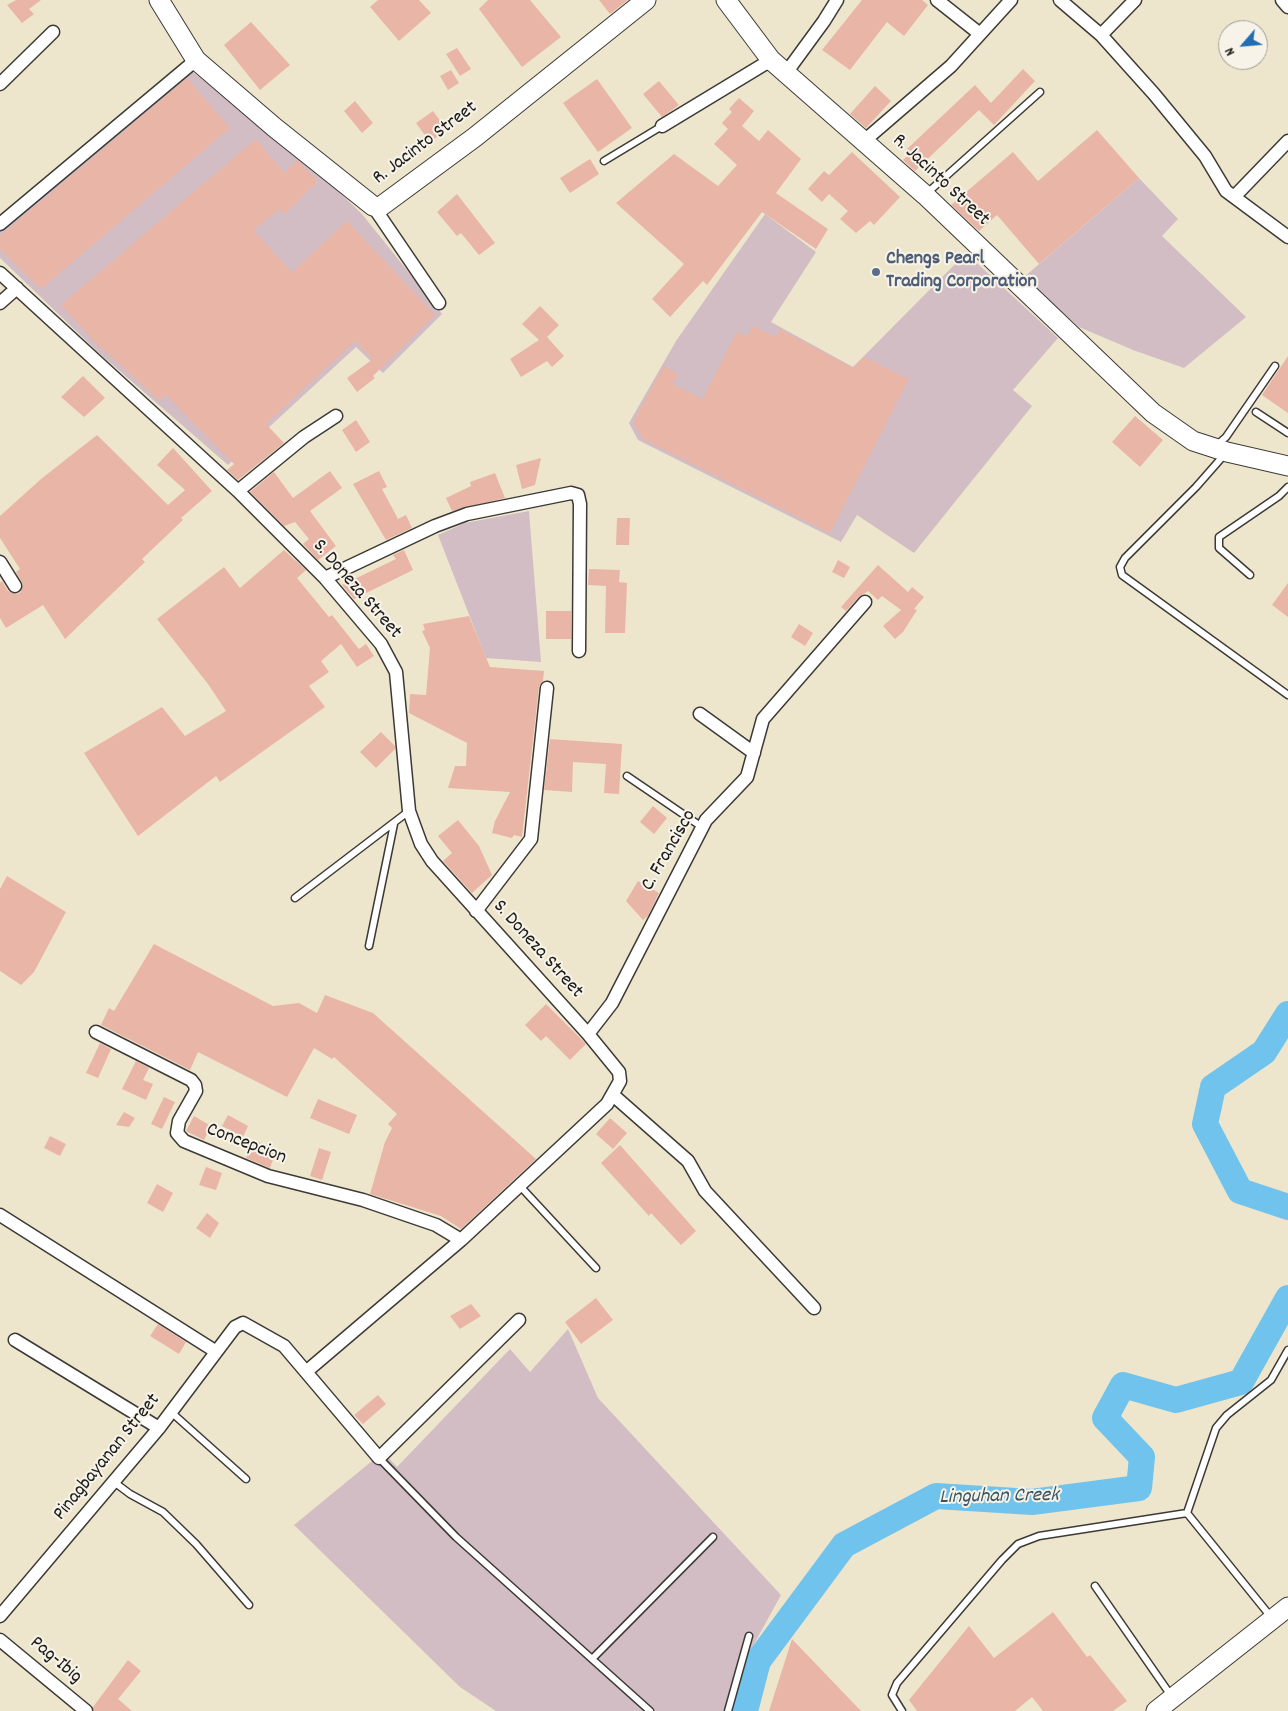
<!DOCTYPE html>
<style>
body{margin:0}
#map{position:relative;width:1288px;height:1711px;overflow:hidden;background:#eee6cc;font-family:Dekko,sans-serif}
canvas{display:block}
.north{position:absolute;left:1218px;top:20px;width:50px;height:50px;box-sizing:border-box;background:#f7f3e8;border:1px solid #9f9d96;border-radius:50%;rotate:243deg;font-size:14px;font-weight:700;line-height:20px;text-align:center;color:#1c1c1c}
.north::after{content:'';display:block;margin:auto;width:18px;height:22px;background:#1f6fb2;clip-path:polygon(50% 0,100% 100%,50% 72%,0 100%)}
</style>
<div id="map">
<canvas width="1288" height="1711"></canvas>
<div class="north">N</div>
</div>
<script>
const context = document.querySelector('canvas').getContext('2d');
context.lineJoin = 'round';
function paint(path, color) { context.fillStyle = color; context.fill(path, 'evenodd'); }
const shape = rows => new Path2D(rows.map(r => 'M' + r).join(''));
function strokePath(path, color, width, dash) { context.strokeStyle = color; context.lineWidth = width; context.lineCap = dash ? 'butt' : 'round'; context.setLineDash(dash || []); context.stroke(path); }
function label(font, color, halo, rows, align = 'center') {
  context.font = font + ' Dekko,sans-serif'; context.lineWidth = 4; context.setLineDash([]); context.textBaseline = 'middle'; context.strokeStyle = halo; context.fillStyle = color; for (const [text, x, y, turn = 0] of rows) {
    context.save(); context.translate(x, y); context.rotate((+turn || 0) * Math.PI / 180); context.textAlign = isNaN(turn) ? turn : align; if (halo) context.strokeText(text, 0, 0); context.fillText(text, 0, 0); context.restore();
  }
}
paint(shape([
 [190,70,296,151,362,214,442,314,383,373,356,347,228,465,99,353,0,258,0,230],
 [1139,178,1178,219,1162,236,1246,317,1184,368,1133,350,1079,327,1023,278],
 [765,214,816,252,771,322,853,367,966,253,1058,338,1013,390,1032,406,914,553,857,515,841,542,638,440,629,423,676,341],
 [529,511,541,662,486,658,438,535,465,523],
 [568,1329,598,1398,781,1595,748,1655,734,1711,496,1711,460,1687,294,1525,383,1452,397,1467,510,1349,530,1372]
]), '#d2bdc5');
strokePath(shape([
 [1288,1014,1264,1052,1213,1087,1205,1124,1240,1191,1288,1207],
 [745,1711,758,1661,844,1545,936,1496,1032,1502,1139,1488,1142,1457,1105,1418,1123,1385,1176,1400,1241,1382,1288,1298]
]), '#70c3ec', 26);
paint(shape([
 [16,0,41,0,29,9,34,14,22,23,7,5],
 [378,0,419,0,431,13,399,41,370,7],
 [488,0,530,0,561,37,522,67,479,9],
 [599,0,628,0,610,14],
 [862,0,922,0,928,5,904,36,887,22,850,70,822,50],
 [251,22,290,65,260,90,224,45],
 [457,48,471,69,460,76,446,54],
 [1023,69,1035,81,994,125,979,110,915,171,903,160,910,153,907,149,975,85,991,103],
 [451,70,459,83,448,90,440,76],
 [187,78,230,128,41,289,0,249,0,236],
 [597,79,632,128,598,152,563,103],
 [659,81,679,105,662,117,643,94],
 [875,86,891,101,866,128,850,114],
 [739,98,754,111,742,126,759,141,768,130,801,159,776,193,828,229,816,249,762,212,707,285,703,281,670,317,652,299,684,264,616,203,674,154,718,186,737,165,714,144,728,129,722,123,732,112,729,109],
 [355,101,373,123,362,133,344,111],
 [433,111,447,130,430,142,416,123],
 [1097,130,1139,178,1039,264,997,215,979,231,951,205,1013,152,1038,181],
 [256,139,284,173,297,160,318,181,285,214,280,209,253,230,292,272,347,221,435,315,373,376,375,378,357,392,347,378,373,359,355,341,266,424,284,443,238,480,227,470,234,464,165,394,160,401,102,348,101,349,61,305],
 [852,152,900,197,874,225,870,221,856,233,840,219,848,211,829,194,822,202,808,189,824,171,829,175],
 [590,159,599,174,570,193,560,178],
 [457,194,495,243,479,255,461,233,457,236,437,212],
 [540,306,559,325,547,337,564,356,552,367,547,361,521,377,510,359,539,340,522,324],
 [753,326,776,337,780,329,853,368,864,357,909,379,830,533,643,439,633,422,664,366,678,374,672,384,703,399,737,332,747,337],
 [1288,356,1288,413,1262,395],
 [83,376,105,398,84,417,61,397],
 [1135,416,1163,440,1140,467,1112,442],
 [356,420,370,442,356,452,342,430],
 [97,435,168,505,185,490,157,465,173,448,212,491,181,518,183,520,142,559,145,562,65,639,43,605,6,628,0,618,0,583,2,581,8,591,15,594,20,593,23,585,16,572,20,569,0,538,0,516,41,479],
 [541,458,535,485,522,489,516,465],
 [330,471,342,488,310,511,336,546,318,560,303,544,309,539,295,522,284,526,250,492,274,472,293,498],
 [379,471,387,487,382,489,398,519,406,515,412,528,386,540,353,484],
 [495,473,505,498,452,511,446,498,471,486,470,482],
 [617,518,630,518,629,545,616,545],
 [284,550,306,570,297,578,329,617,332,615,359,649,366,644,374,656,357,667,341,644,321,661,329,672,309,686,325,707,220,782,216,776,138,836,84,753,162,707,185,736,226,711,208,684,157,619,224,567,240,588],
 [404,550,413,570,354,599,342,585,396,559,393,555],
 [838,560,850,567,844,578,832,572],
 [878,565,908,592,912,587,924,597,914,609,917,610,903,632,895,639,883,626,901,610,882,596,878,600,868,591,859,597,846,611,841,607],
 [589,569,620,570,619,582,627,583,625,633,605,633,606,586,588,585],
 [1288,583,1288,617,1272,605],
 [546,611,571,611,571,639,546,639],
 [469,616,490,667,544,671,543,681,539,687,522,837,514,835,512,838,492,833,495,821,510,792,448,788,455,766,466,766,467,743,409,713,410,694,426,695,430,648,422,631,425,630,423,624],
 [799,624,813,633,805,646,791,637],
 [381,732,395,746,395,749,376,768,360,752],
 [550,739,622,744,619,794,604,793,606,764,573,762,572,792,544,790],
 [653,806,667,818,654,834,640,822],
 [458,820,479,846,492,875,472,893,443,861,452,853,438,836],
 [7,876,66,912,34,972,21,985,0,971,0,889],
 [638,881,659,893,648,916,643,920,626,901],
 [154,944,273,1006,299,1003,317,1013,325,995,373,1013,536,1159,461,1229,441,1216,370,1194,385,1142,392,1128,388,1124,397,1114,334,1057,332,1059,314,1048,287,1097,198,1052,190,1070,101,1025,109,1008,114,1011],
 [546,1004,586,1044,570,1060,546,1036,541,1041,525,1025],
 [100,1043,111,1049,98,1078,86,1073],
 [136,1061,149,1068,143,1080,153,1084,146,1100,122,1089],
 [164,1097,175,1102,162,1129,151,1124],
 [318,1099,357,1115,349,1134,310,1118],
 [124,1112,135,1118,129,1127,116,1125],
 [228,1115,248,1126,243,1137,222,1126],
 [194,1116,211,1126,204,1140,186,1131],
 [610,1118,627,1133,613,1149,596,1134],
 [50,1136,66,1144,60,1156,44,1148],
 [253,1140,277,1149,270,1168,246,1158],
 [620,1145,696,1231,681,1245,651,1213,649,1216,601,1163],
 [319,1148,331,1152,322,1180,310,1176],
 [206,1167,222,1173,216,1190,199,1185],
 [157,1184,173,1193,163,1212,147,1203],
 [207,1213,219,1223,210,1238,196,1228],
 [596,1298,613,1320,581,1344,565,1322],
 [471,1304,481,1316,460,1329,450,1316],
 [158,1324,186,1342,179,1354,150,1336],
 [378,1395,386,1404,363,1424,354,1415],
 [1053,1612,1087,1657,1090,1655,1127,1701,1113,1711,1043,1711,1032,1697,1015,1711,917,1711,909,1700,969,1626,994,1658],
 [792,1639,861,1711,769,1711],
 [128,1660,141,1671,118,1699,132,1711,94,1711,93,1707]
]), '#e9b5a7');
const lane = shape([
 [604,161,662,126],
 [926,194,1040,92],
 [1256,412,1288,433],
 [1217,445,1226,437,1275,366],
 [1225,454,1196,487,1125,558,1120,567,1122,575,1288,695],
 [1250,575,1219,548,1219,537,1279,496,1288,487],
 [627,776,702,827],
 [295,898,409,811],
 [369,946,394,824],
 [519,1185,596,1268],
 [171,1412,246,1479],
 [379,1458,456,1537,650,1711],
 [114,1482,130,1494,163,1512,196,1544,249,1605],
 [1187,1513,1216,1428,1227,1415,1271,1380,1288,1350],
 [1187,1513,1271,1617],
 [1095,1586,1172,1697],
 [593,1658,713,1537],
 [728,1711,749,1636],
 [902,1711,892,1695,897,1683,1002,1560,1018,1544,1039,1536,1187,1513]
]);
const street = shape([
 [937,0,980,34],
 [1060,0,1101,35,1154,94,1205,156,1226,191,1288,237],
 [1282,0,1288,7],
 [1101,35,1135,0],
 [786,73,824,21,837,0],
 [0,84,53,32],
 [662,126,771,60],
 [864,141,951,66,1011,0],
 [1234,197,1288,141],
 [373,206,439,303],
 [0,224,196,60],
 [0,273,238,491,325,578,381,644,396,672,409,811,421,844,432,861,588,1034,619,1072,620,1081,607,1104,461,1240,307,1371],
 [0,303,17,288],
 [238,491,304,437,336,416],
 [0,562,15,586],
 [325,578,435,526,467,514,571,493,578,495,580,504,579,651],
 [700,714,754,753],
 [476,911,531,839,547,688],
 [96,1032,191,1080,195,1085,196,1091,179,1121,177,1133,184,1141,268,1176,363,1200,436,1225,461,1240],
 [588,1034,612,1003,706,820,747,777,763,719,865,602],
 [613,1095,688,1161,705,1191,814,1308],
 [0,1215,215,1351],
 [15,1340,159,1428],
 [0,1616,159,1428,235,1327,243,1323,284,1346,379,1458,519,1320],
 [0,1640,86,1711]
]);
const secondary = shape([
 [159,0,196,60,274,127,373,206,380,207,475,137,646,0],
 [726,0,771,60,925,195,1153,413,1193,441,1227,452,1288,466],
 [1156,1711,1288,1607]
]);
strokePath(lane, '#3c3a36', 9);
strokePath(street, '#3c3a36', 15);
strokePath(secondary, '#3c3a36', 21);
strokePath(lane, '#fff', 6);
strokePath(street, '#fff', 12);
strokePath(secondary, '#fff', 19);
for (const [x, y, r, color] of [
 [876,272,5,"#5c6f8a"]
]) { const dot = new Path2D(); dot.arc(x, y, r, 0, 2 * Math.PI); context.fillStyle = color; context.fill(dot); strokePath(dot, '#f7f3e8', 2); }
label('20px', '#1c1c1c', '#f7f3e8', [
 ["R. Jacinto Street",426,144,-37],
 ["R. Jacinto Street",940,181,43],
 ["S. Doneza Street",356,590,49],
 ["C. Francisco",670,851,-60],
 ["S. Doneza Street",537,950,48],
 ["Concepcion",246,1145,21],
 ["Pinagbayanan Street",108,1458,-51],
 ["Pag-Ibig",55,1661,40]
]);
label('bold 20px', '#4e5e75', '#f7f3e8', [
 ["Chengs Pearl",886,260],
 ["Trading Corporation",886,283]
], 'left');
label('italic 21px', '#395665', '#f7f3e8', [
 ["Linguhan Creek",999,1498,-1]
]);
</script>
